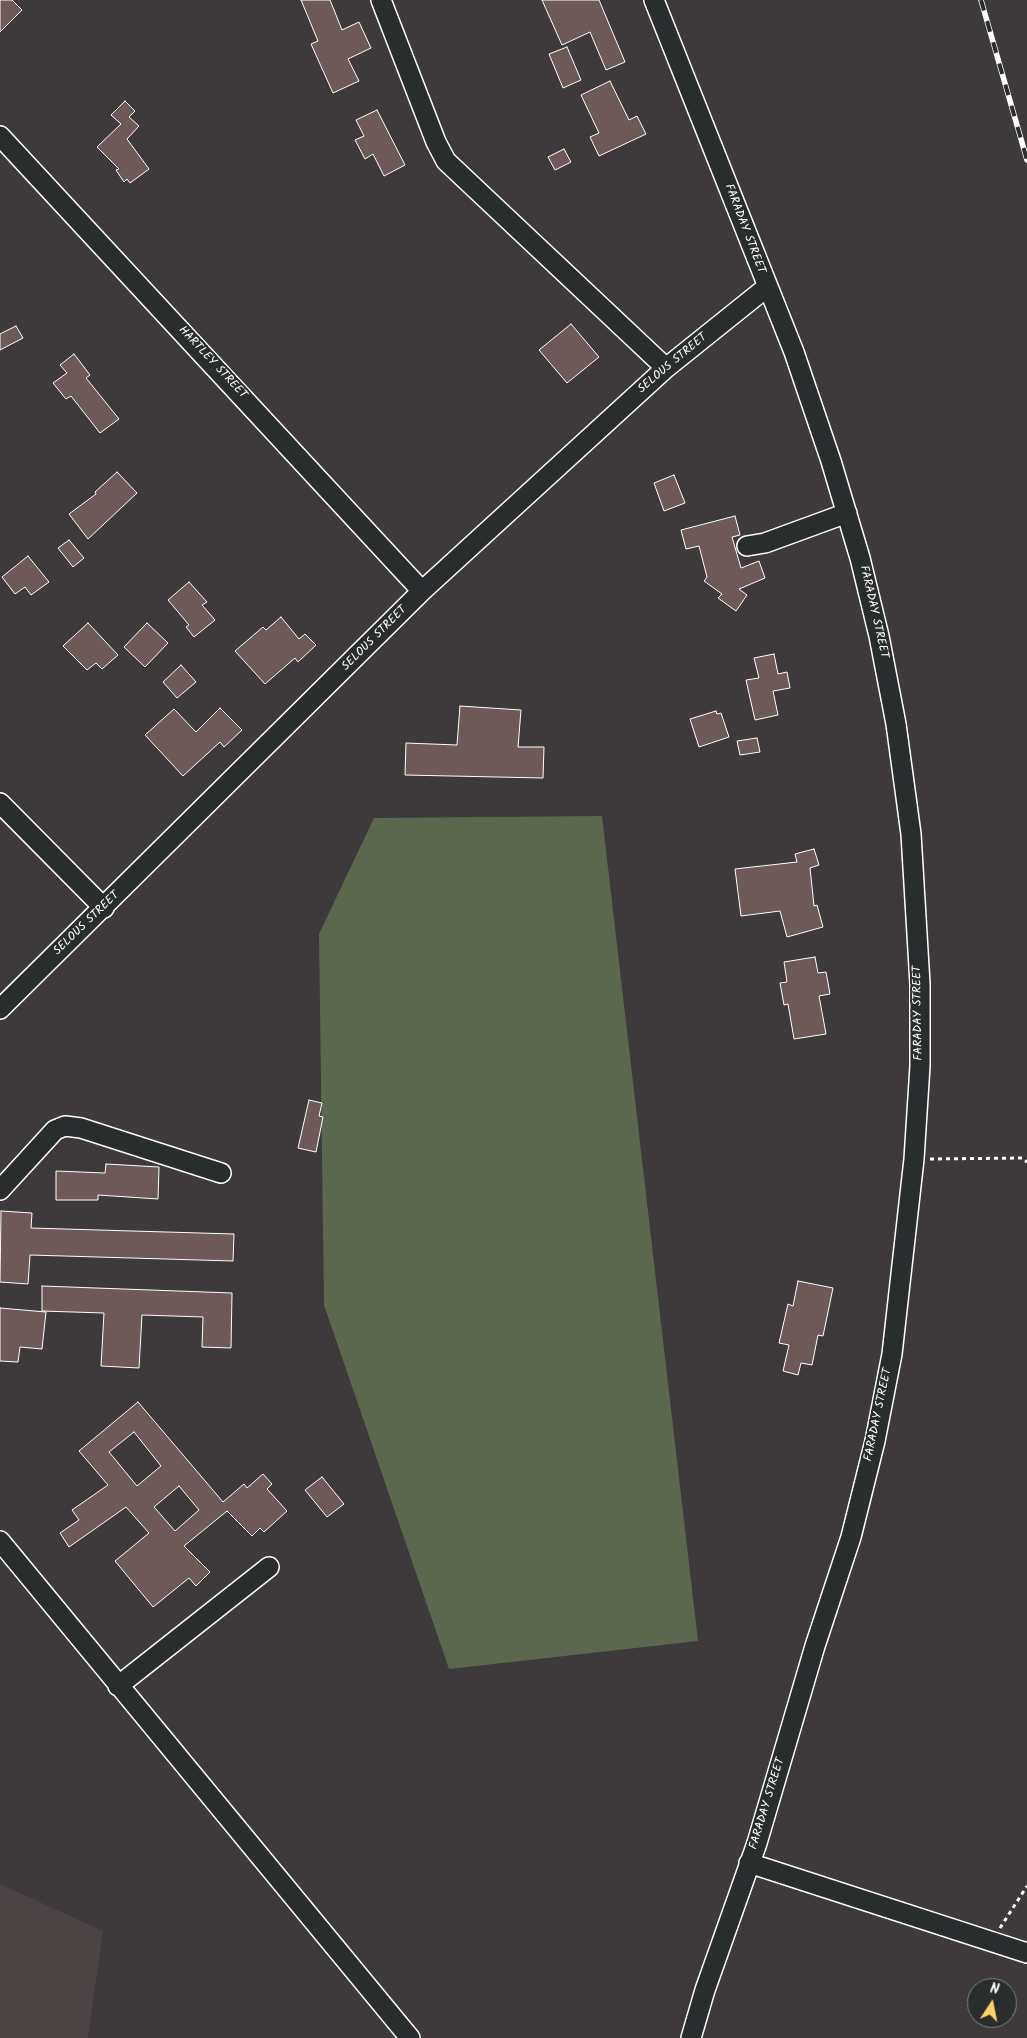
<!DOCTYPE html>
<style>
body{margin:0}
#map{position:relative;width:1027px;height:2038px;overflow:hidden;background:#3e3a3b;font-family:Kalam,sans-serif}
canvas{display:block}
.north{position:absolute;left:967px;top:1978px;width:50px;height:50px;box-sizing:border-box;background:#2a2d2e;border:1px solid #7f8182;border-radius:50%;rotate:11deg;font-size:14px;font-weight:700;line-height:20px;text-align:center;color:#fff}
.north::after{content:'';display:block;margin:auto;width:18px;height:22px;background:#ffd166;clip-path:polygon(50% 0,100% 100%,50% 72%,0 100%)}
</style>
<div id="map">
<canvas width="1027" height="2038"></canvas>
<div class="north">N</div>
</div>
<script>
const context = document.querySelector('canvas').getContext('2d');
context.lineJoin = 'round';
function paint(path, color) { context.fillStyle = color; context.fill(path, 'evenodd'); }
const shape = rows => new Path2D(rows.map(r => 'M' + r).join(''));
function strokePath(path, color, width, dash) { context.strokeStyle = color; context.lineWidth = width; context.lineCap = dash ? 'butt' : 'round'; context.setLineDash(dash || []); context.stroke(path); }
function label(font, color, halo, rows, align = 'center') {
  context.font = font + ' Kalam,sans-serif'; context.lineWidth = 4; context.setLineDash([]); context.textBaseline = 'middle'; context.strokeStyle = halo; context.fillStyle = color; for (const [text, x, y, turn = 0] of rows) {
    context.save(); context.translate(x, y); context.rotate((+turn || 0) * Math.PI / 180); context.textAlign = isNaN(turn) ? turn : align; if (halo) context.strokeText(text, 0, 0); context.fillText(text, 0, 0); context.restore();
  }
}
paint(shape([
 [0,1884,103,1931,88,2038,0,2038]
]), '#4c4344');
paint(shape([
 [602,816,698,1641,449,1669,324,1305,319,934,374,818]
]), '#5b674f');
const building = shape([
 [0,0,12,0,22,10,0,32,0,0],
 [301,0,330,0,342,30,359,22,371,48,348,59,359,81,333,93,311,44,318,41,301,0],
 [542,0,599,0,625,62,606,70,590,32,562,45,542,0],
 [567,47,581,80,563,88,549,54,567,47],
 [610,81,629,120,637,116,646,134,599,156,590,137,599,133,581,95,610,81],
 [125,101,135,111,129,117,139,126,127,139,149,169,130,183,127,179,124,182,116,170,119,169,97,147,121,124,111,115,125,101],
 [377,110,405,165,384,176,373,154,365,159,355,140,364,136,356,120,377,110],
 [564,149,571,162,555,170,548,157,564,149],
 [571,324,599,357,567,383,539,350,571,324],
 [16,326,23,338,0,350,0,334,16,326],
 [74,354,90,375,86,378,119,419,100,433,71,396,66,399,53,383,67,373,60,365,74,354],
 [117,472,137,493,88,539,69,514,96,494,95,492,117,472],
 [674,475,685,503,664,511,654,483,674,475],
 [735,516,740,535,732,537,741,568,759,561,765,578,739,589,747,595,736,611,718,598,722,594,704,581,707,577,699,546,686,549,681,530,735,516],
 [69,540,84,558,73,567,58,548,69,540],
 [28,556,49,582,31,595,25,587,15,594,2,577,28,556],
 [189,582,207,602,202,605,215,620,194,637,186,627,189,625,168,600,189,582],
 [281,617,299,639,305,634,316,645,298,662,295,658,265,684,235,651,263,627,266,630,281,617],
 [88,623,118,655,102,669,96,663,87,670,63,646,88,623],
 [147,623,168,643,145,667,124,647,147,623],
 [774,654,778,674,787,672,790,688,773,691,778,715,755,720,746,680,759,678,754,658,774,654],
 [181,665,196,682,177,698,163,682,181,665],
 [460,706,521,710,518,747,544,747,543,778,405,775,406,743,457,745,460,706],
 [220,708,242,730,224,747,220,742,183,776,145,735,174,709,196,732,220,708],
 [716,711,717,714,721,713,729,737,699,747,690,719,716,711],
 [757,738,760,752,740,755,737,741,757,738],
 [814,849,819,865,810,868,814,906,817,905,823,927,787,937,780,911,741,916,735,869,797,862,795,854,814,849],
 [815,957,818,973,826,972,830,994,819,996,826,1034,794,1039,788,1004,784,1005,780,983,787,982,784,962,815,957],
 [309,1100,322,1103,319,1116,323,1117,316,1152,298,1148,309,1100],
 [106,1164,159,1167,158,1199,98,1195,98,1200,56,1200,56,1171,105,1173,106,1164],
 [1,1211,32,1213,31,1228,234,1234,233,1261,30,1255,28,1284,0,1282,1,1211],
 [798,1281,833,1288,823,1336,818,1335,812,1365,801,1363,798,1375,783,1371,789,1345,779,1343,788,1304,793,1306,798,1281],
 [42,1286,232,1293,231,1348,202,1347,203,1317,142,1315,139,1368,101,1366,104,1313,42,1311,42,1286],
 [0,1308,46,1312,42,1349,20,1347,18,1362,0,1361,0,1308],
 [138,1402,223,1502,244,1484,247,1488,263,1474,272,1484,267,1489,287,1511,264,1532,260,1528,252,1536,227,1511,184,1546,210,1572,196,1586,189,1578,153,1607,115,1561,149,1533,126,1507,69,1547,60,1533,79,1520,72,1510,108,1485,79,1451,138,1402],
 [134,1432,161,1466,137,1486,109,1452,134,1432],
 [179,1486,199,1510,175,1531,154,1507,179,1486],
 [322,1477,344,1504,327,1517,305,1490,322,1477]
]);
paint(building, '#6c5958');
strokePath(building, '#fff', 1);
const minor = shape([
 [381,0,436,142,446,161,666,368],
 [654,0,794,352,831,461,860,558,879,636,896,724,911,834,920,984,920,1066,914,1159,892,1354,875,1441,851,1537,815,1646,757,1843,705,1990,691,2038],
 [0,136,422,591],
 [747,546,765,543,847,513],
 [0,803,104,908],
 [0,1009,422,591,666,368,767,287],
 [0,1190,55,1130,65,1126,81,1128,221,1173],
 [0,1541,410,2038],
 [118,1686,269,1567],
 [749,1863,1027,1953]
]);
strokePath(minor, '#fff', 22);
strokePath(shape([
 [930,1159,1022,1158,1027,1162],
 [1000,1928,1027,1886]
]), '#fff', 3, [4, 4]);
strokePath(minor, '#2a2d2e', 19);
const rail = shape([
 [981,0,1027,160]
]);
strokePath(rail, '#fff', 5.5);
strokePath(rail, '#2a2d2e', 4, [11]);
label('12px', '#fff', '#2a2d2e', [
 ["FARADAY STREET",744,229,69],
 ["HARTLEY STREET",212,363,47],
 ["SELOUS STREET",673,364,-40],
 ["FARADAY STREET",873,612,77],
 ["SELOUS STREET",375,639,-45],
 ["SELOUS STREET",87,924,-44],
 ["FARADAY STREET",919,1013,-91],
 ["FARADAY STREET",879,1415,-78],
 ["FARADAY STREET",768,1804,-73]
]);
</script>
